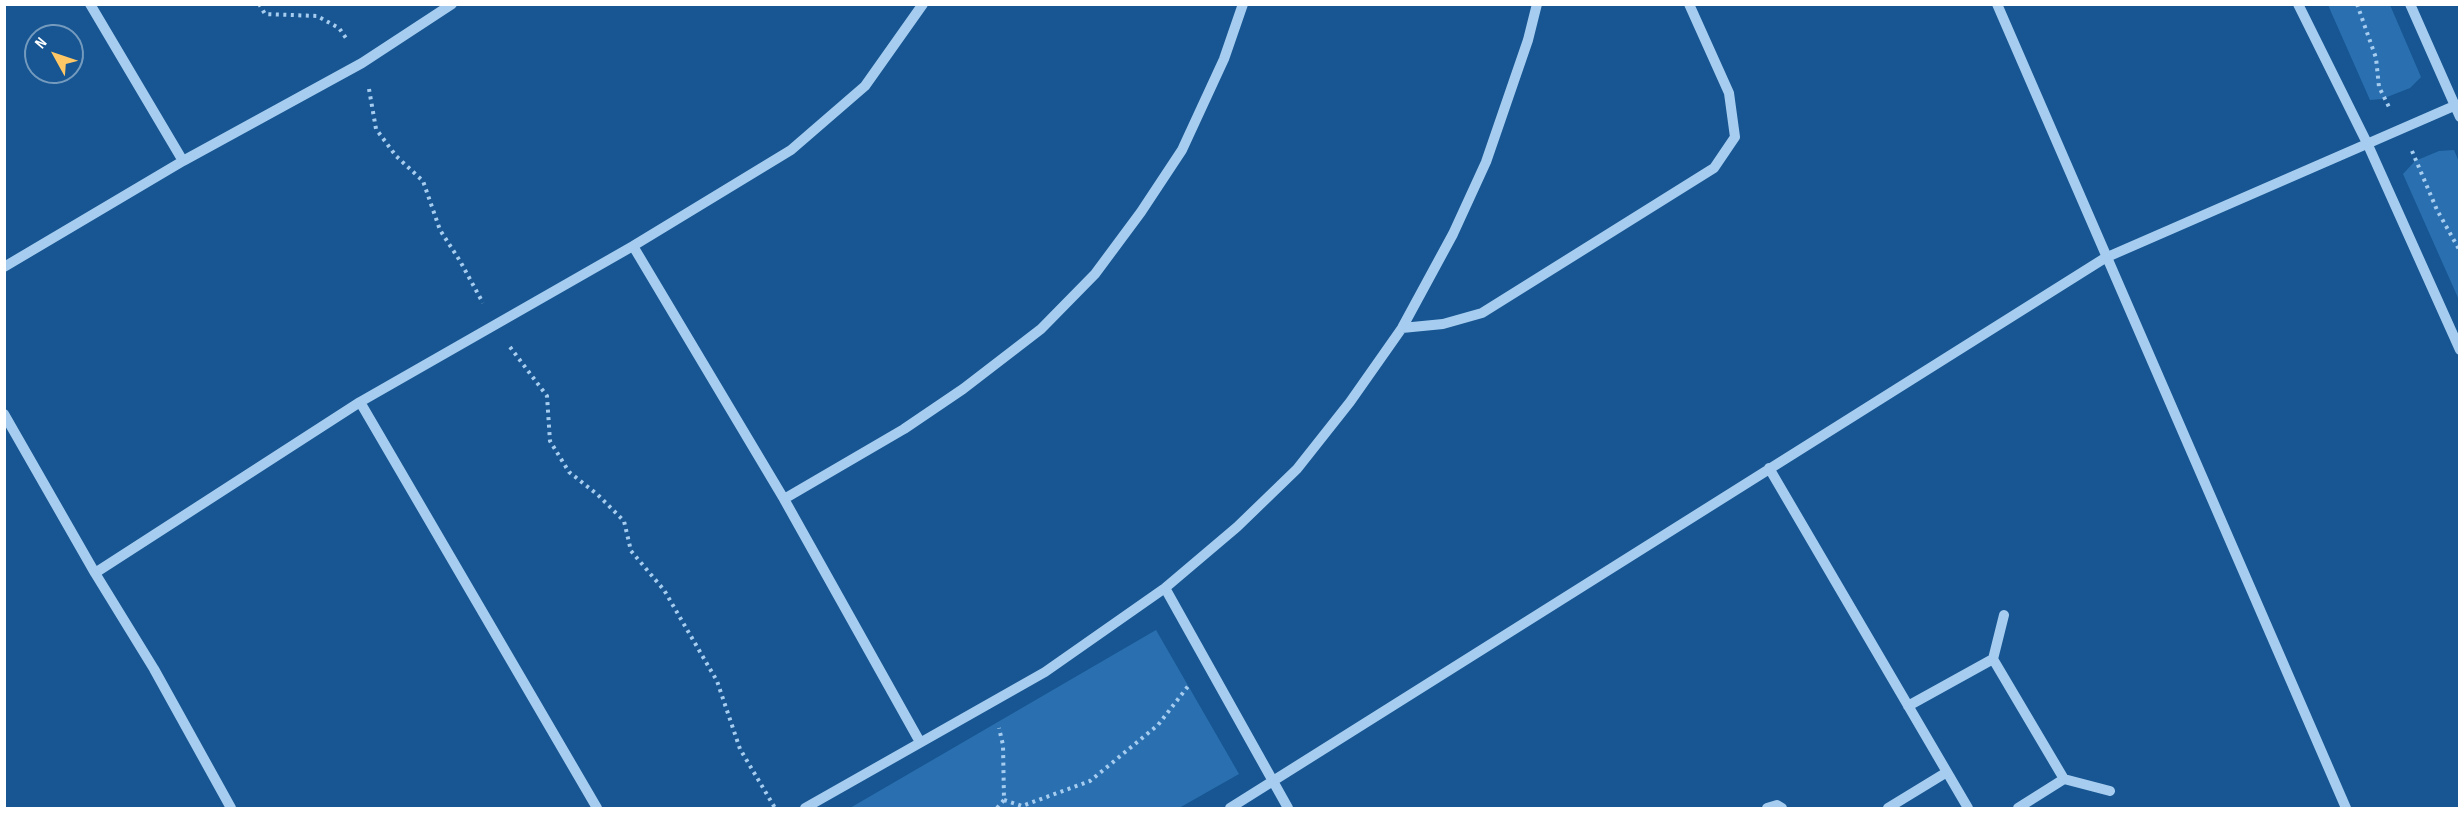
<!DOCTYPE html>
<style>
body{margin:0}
#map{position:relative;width:2464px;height:813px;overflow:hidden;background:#175692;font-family:"Sofia Sans Condensed",sans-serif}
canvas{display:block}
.frame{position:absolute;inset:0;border:6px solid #fff;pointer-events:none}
.north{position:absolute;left:24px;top:24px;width:60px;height:60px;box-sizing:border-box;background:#175692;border:2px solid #749abe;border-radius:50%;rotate:310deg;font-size:16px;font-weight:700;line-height:24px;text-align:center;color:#fff}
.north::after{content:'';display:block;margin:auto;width:21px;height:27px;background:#ffc765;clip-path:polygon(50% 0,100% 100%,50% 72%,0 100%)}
</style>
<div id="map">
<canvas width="2464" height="813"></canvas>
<div class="frame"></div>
<div class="north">N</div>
</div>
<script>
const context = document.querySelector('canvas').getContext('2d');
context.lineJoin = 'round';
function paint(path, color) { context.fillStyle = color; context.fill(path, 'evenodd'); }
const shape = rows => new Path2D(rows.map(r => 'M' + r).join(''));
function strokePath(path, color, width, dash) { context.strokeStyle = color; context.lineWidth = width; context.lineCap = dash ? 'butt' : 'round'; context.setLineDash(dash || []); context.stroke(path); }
paint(shape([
 [2328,5,2390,5,2421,77,2410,88,2382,99,2370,100],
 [2439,151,2454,150,2459,162,2459,300,2403,174,2415,161],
 [1156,630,1239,774,1179,808,850,808]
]), '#2a70b1');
strokePath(shape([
 [259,4,265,14,317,16,339,28,348,41],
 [2357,4,2376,58,2379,87,2389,107],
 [369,89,376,129,396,156,423,181,440,230,460,261,483,303],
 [2412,151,2437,210,2460,251],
 [510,347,547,396,550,441,569,472,598,495,624,521,631,551,664,590,717,681,740,749,775,808],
 [1004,800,1022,806,1090,781,1158,725,1189,685],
 [997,808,1004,800,1003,745,999,728]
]), '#a6cdf0', 4, [3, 4.5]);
strokePath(shape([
 [90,4,183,161],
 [1997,4,2346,808],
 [2298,4,2368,145,2460,350],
 [2410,4,2460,117],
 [633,246,784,499,920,742],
 [4,267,183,161,362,63,452,4],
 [1402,328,1443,324,1482,313,1714,168,1735,137,1729,93,1689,4],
 [360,402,597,808],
 [4,414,95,573,154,669,231,808],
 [1769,468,1968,808],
 [784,499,904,429,963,389,1041,329,1095,274,1141,212,1182,150,1224,59,1243,4],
 [95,573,360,402,633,246,791,150,865,86,923,4],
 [1165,588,1288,808],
 [1993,659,2004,615],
 [1908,706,1993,659,2064,779,2018,808],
 [2064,779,2110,791],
 [805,808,1045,672,1165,588,1237,527,1297,469,1350,402,1402,328,1453,234,1486,162,1528,40,1537,4],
 [1230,808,2105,258,2454,106],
 [1767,808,1777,805,1782,808],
 [1888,808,1947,772]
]), '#a6cdf0', 10);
</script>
